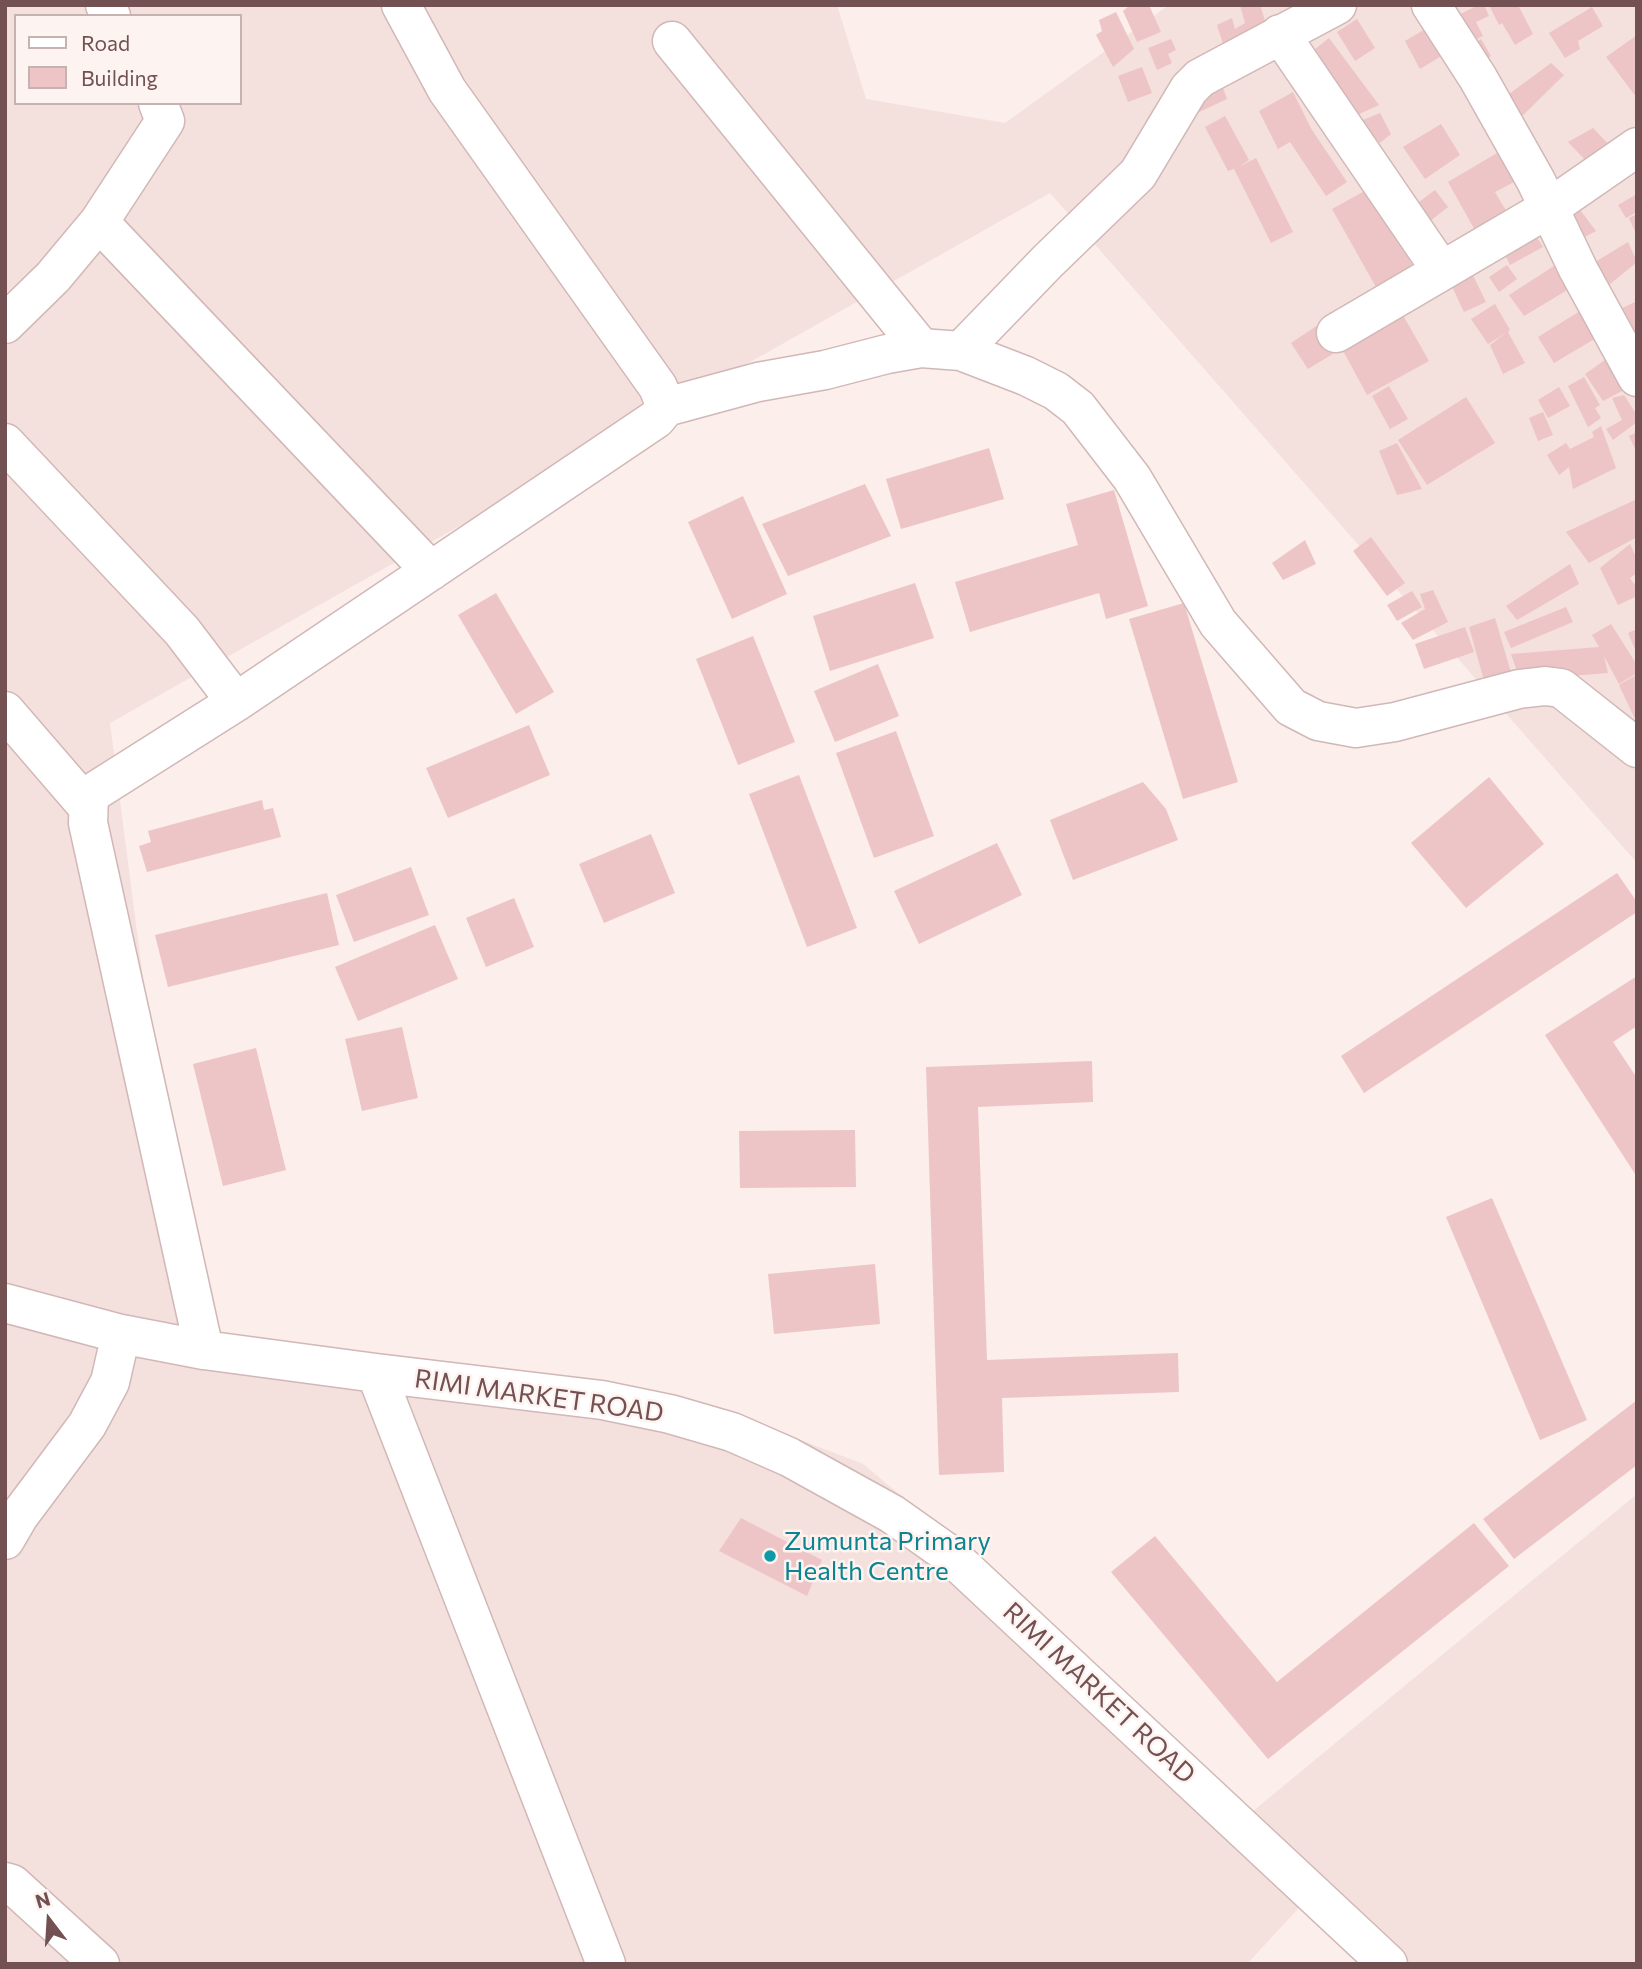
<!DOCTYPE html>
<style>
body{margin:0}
#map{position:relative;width:1642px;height:1969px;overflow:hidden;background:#fbeeeb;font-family:Commissioner,sans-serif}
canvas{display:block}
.frame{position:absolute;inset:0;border:7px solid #735052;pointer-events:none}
.legend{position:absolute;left:14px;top:14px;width:228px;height:91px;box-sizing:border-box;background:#fdf4f1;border:2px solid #c6b2b1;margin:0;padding:9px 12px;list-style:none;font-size:21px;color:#735052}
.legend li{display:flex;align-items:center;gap:14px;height:35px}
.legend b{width:35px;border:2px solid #c6b2b1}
.north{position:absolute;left:14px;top:1885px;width:70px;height:70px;-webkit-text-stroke:5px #fdf4f1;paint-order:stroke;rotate:343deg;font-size:19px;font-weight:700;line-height:28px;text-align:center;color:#735052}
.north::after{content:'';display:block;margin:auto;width:24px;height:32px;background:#735052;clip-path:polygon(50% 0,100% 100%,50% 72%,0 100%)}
</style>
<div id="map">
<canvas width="1642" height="1969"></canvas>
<div class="frame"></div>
<ul class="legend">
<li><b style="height:9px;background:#fff"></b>Road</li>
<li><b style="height:19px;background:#edc5c6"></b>Building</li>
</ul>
<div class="north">N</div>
</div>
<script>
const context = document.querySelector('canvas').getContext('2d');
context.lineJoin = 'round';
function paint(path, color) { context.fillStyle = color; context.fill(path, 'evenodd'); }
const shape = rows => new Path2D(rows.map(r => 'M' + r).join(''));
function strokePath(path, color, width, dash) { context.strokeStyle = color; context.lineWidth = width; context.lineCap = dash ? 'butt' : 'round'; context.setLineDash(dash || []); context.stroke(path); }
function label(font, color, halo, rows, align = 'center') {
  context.font = font + ' Commissioner,sans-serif'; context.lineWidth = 5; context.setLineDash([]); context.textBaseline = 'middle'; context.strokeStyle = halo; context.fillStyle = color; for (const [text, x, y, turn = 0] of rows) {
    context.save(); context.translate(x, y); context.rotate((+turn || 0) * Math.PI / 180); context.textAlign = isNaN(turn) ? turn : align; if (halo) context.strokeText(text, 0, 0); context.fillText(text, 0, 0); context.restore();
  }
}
paint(shape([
 [5,5,837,5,866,99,1005,123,1169,5,1637,5,1637,863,1050,193,110,723,188,1328,299,1363,728,1412,863,1464,972,1555,1241,1821,1637,1494,1637,1964,1396,1964,1319,1886,1247,1964,5,1964],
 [16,16,240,16,240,103,16,103]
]), '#f4e0dd');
paint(shape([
 [1130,5,1149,5,1161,32,1137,42,1123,11],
 [1240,5,1260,5,1269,33,1227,57,1217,25,1232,18,1235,29,1245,23],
 [1478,5,1484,5,1489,16,1476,22,1483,36,1464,45,1451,19],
 [1489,5,1518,5,1533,34,1515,45,1502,23,1499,25],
 [1592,7,1603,26,1578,41,1580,49,1565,58,1549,33],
 [1116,12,1134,49,1113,67,1096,35,1102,31,1099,20],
 [1357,19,1375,48,1355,61,1337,32],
 [1427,28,1443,55,1420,69,1405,41],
 [1637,35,1637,98,1606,57],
 [1329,38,1379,105,1355,116,1310,53],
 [1171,39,1176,50,1168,54,1172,63,1157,70,1148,48],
 [1481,39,1491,56,1476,66,1464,50],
 [1551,63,1564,75,1512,126,1497,103],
 [1142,67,1152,93,1128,102,1118,76],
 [1219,77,1227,99,1197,113,1189,93],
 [1293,92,1312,130,1347,182,1326,196,1290,142,1278,149,1259,111],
 [1380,113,1391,134,1380,143,1358,122],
 [1225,116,1249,160,1239,167,1256,158,1293,232,1271,243,1234,169,1228,171,1205,127],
 [1441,124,1460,155,1425,179,1403,147],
 [1593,128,1613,149,1588,163,1568,142],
 [1497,153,1514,182,1495,192,1508,214,1476,232,1448,182],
 [1370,188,1413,266,1376,287,1332,209],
 [1435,190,1448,207,1420,229,1407,211],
 [1637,194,1637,212,1626,218,1618,205],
 [1577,206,1596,231,1577,241,1561,215],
 [1637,214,1637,236,1629,218],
 [1532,230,1543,247,1510,265,1502,248],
 [1628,242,1637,262,1604,289,1592,264],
 [1507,265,1517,279,1499,292,1489,277],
 [1554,266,1569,289,1524,316,1509,295],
 [1469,267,1486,302,1464,312,1448,278],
 [1637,301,1637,345,1612,313],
 [1495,304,1510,330,1508,332,1525,363,1503,374,1490,345,1506,333,1488,344,1471,319],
 [1400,310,1429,361,1367,395,1341,347],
 [1580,311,1598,337,1554,363,1538,337],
 [1318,325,1336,352,1308,369,1291,343],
 [1612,355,1626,389,1603,401,1585,374],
 [1584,377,1600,405,1595,408,1601,418,1588,427,1568,386],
 [1389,386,1408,419,1390,429,1372,396],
 [1559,387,1570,406,1548,418,1538,400],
 [1624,395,1637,415,1637,422,1613,440,1606,429,1622,420,1612,398],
 [1466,397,1495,443,1427,485,1398,440],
 [1543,412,1553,435,1538,441,1529,418],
 [1601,426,1616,468,1573,489,1569,467,1559,475,1547,455,1566,443,1570,449,1594,437,1592,432],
 [1637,432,1637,453,1629,436],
 [1397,443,1422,489,1397,495,1379,451],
 [989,448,1004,499,901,529,886,479],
 [865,484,891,536,788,576,762,524],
 [1114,490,1148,606,1106,619,1099,593,970,632,955,582,1078,545,1066,504],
 [743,496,787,594,732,619,688,522],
 [1637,499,1637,537,1589,563,1566,532],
 [1371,537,1405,583,1387,596,1353,551],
 [1305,540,1316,564,1283,580,1272,563],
 [1630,544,1637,559,1637,573,1630,578,1634,584,1637,583,1637,596,1618,605,1600,568],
 [1570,564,1579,584,1517,620,1506,606],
 [915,583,934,638,830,671,813,616],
 [1433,590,1448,622,1413,640,1401,623,1425,609,1420,594],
 [1412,591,1422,607,1397,621,1387,605],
 [496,593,554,692,516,714,458,615],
 [1184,603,1238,782,1183,799,1129,619],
 [1566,607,1573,622,1511,648,1504,632],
 [1495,618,1512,676,1485,684,1469,627],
 [1611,624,1637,665,1637,673,1619,684,1604,656,1608,673,1520,680,1511,654,1599,647,1592,635],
 [1465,627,1474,652,1424,669,1415,644],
 [1637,629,1637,654,1628,633],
 [753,636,795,742,738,765,696,659],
 [878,664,899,716,835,742,814,691],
 [1636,675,1637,677,1637,723,1619,685],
 [529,725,550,775,448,818,426,768],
 [896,731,934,836,874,858,836,753],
 [799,775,857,928,807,947,749,794],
 [1489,777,1544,844,1466,908,1411,843],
 [1143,782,1166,809,1178,840,1073,880,1050,820],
 [262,800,264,810,273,808,281,837,147,872,139,846,151,842,148,831],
 [651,834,675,893,604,923,579,864],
 [997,843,1022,895,919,944,894,891],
 [411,867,429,915,354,942,336,895],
 [1617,873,1637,902,1637,912,1364,1093,1341,1056],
 [327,893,339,945,168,987,155,935],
 [514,898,534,947,486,967,466,918],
 [435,925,458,979,358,1021,335,967],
 [1637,976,1637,1026,1613,1042,1637,1078,1637,1177,1545,1035],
 [402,1027,418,1098,362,1111,345,1039],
 [256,1048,286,1170,223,1186,193,1064],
 [1092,1061,1093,1102,978,1107,987,1360,1178,1353,1179,1392,1002,1398,1004,1472,939,1475,926,1067],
 [855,1130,856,1187,740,1188,739,1131],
 [1492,1198,1587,1420,1540,1440,1446,1217],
 [875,1264,880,1324,774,1334,768,1274],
 [1637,1400,1637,1465,1514,1559,1483,1519],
 [741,1518,822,1560,807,1596,719,1551],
 [1474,1523,1509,1566,1268,1759,1111,1572,1155,1536,1277,1682]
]), '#edc5c6');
const minor = shape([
 [105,5,111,16],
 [401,5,447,90,658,387,666,407],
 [1431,5,1478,78,1536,181,1578,269,1637,377],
 [1280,34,1441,270],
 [672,41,921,348],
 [99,222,431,571],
 [5,324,53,277,99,222,165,121,158,103],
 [1336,333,1549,208,1637,147],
 [961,351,1048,261,1138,174,1189,89,1200,78,1337,5],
 [5,443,182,631,236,702],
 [5,711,87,806],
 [5,1303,121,1334,204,1350,376,1373,602,1400,670,1414,732,1432,789,1457,892,1514,950,1555,1388,1964],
 [204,1350,88,823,89,795,236,702,656,419,666,407,758,382,825,370,887,354,921,348,961,351,1026,376,1056,391,1078,408,1132,478,1218,623,1291,707,1318,721,1356,728,1395,722,1519,689,1545,686,1561,688,1637,748],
 [376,1373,606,1964],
 [5,1540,19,1516,87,1425,110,1382,121,1334],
 [5,1882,12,1884,100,1964]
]);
strokePath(minor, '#d1b8b7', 41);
strokePath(minor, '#fff', 38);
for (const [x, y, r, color] of [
 [770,1556,7,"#0f9aa8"]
]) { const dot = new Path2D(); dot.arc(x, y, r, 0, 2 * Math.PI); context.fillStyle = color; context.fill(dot); strokePath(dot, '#fdf4f1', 2.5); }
label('26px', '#735052', '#fdf4f1', [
 ["RIMI MARKET ROAD",539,1396,8],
 ["RIMI MARKET ROAD",1099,1693,43]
]);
label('26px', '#0d838f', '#fdf4f1', [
 ["Zumunta Primary",784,1541],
 ["Health Centre",784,1571]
], 'left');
</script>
